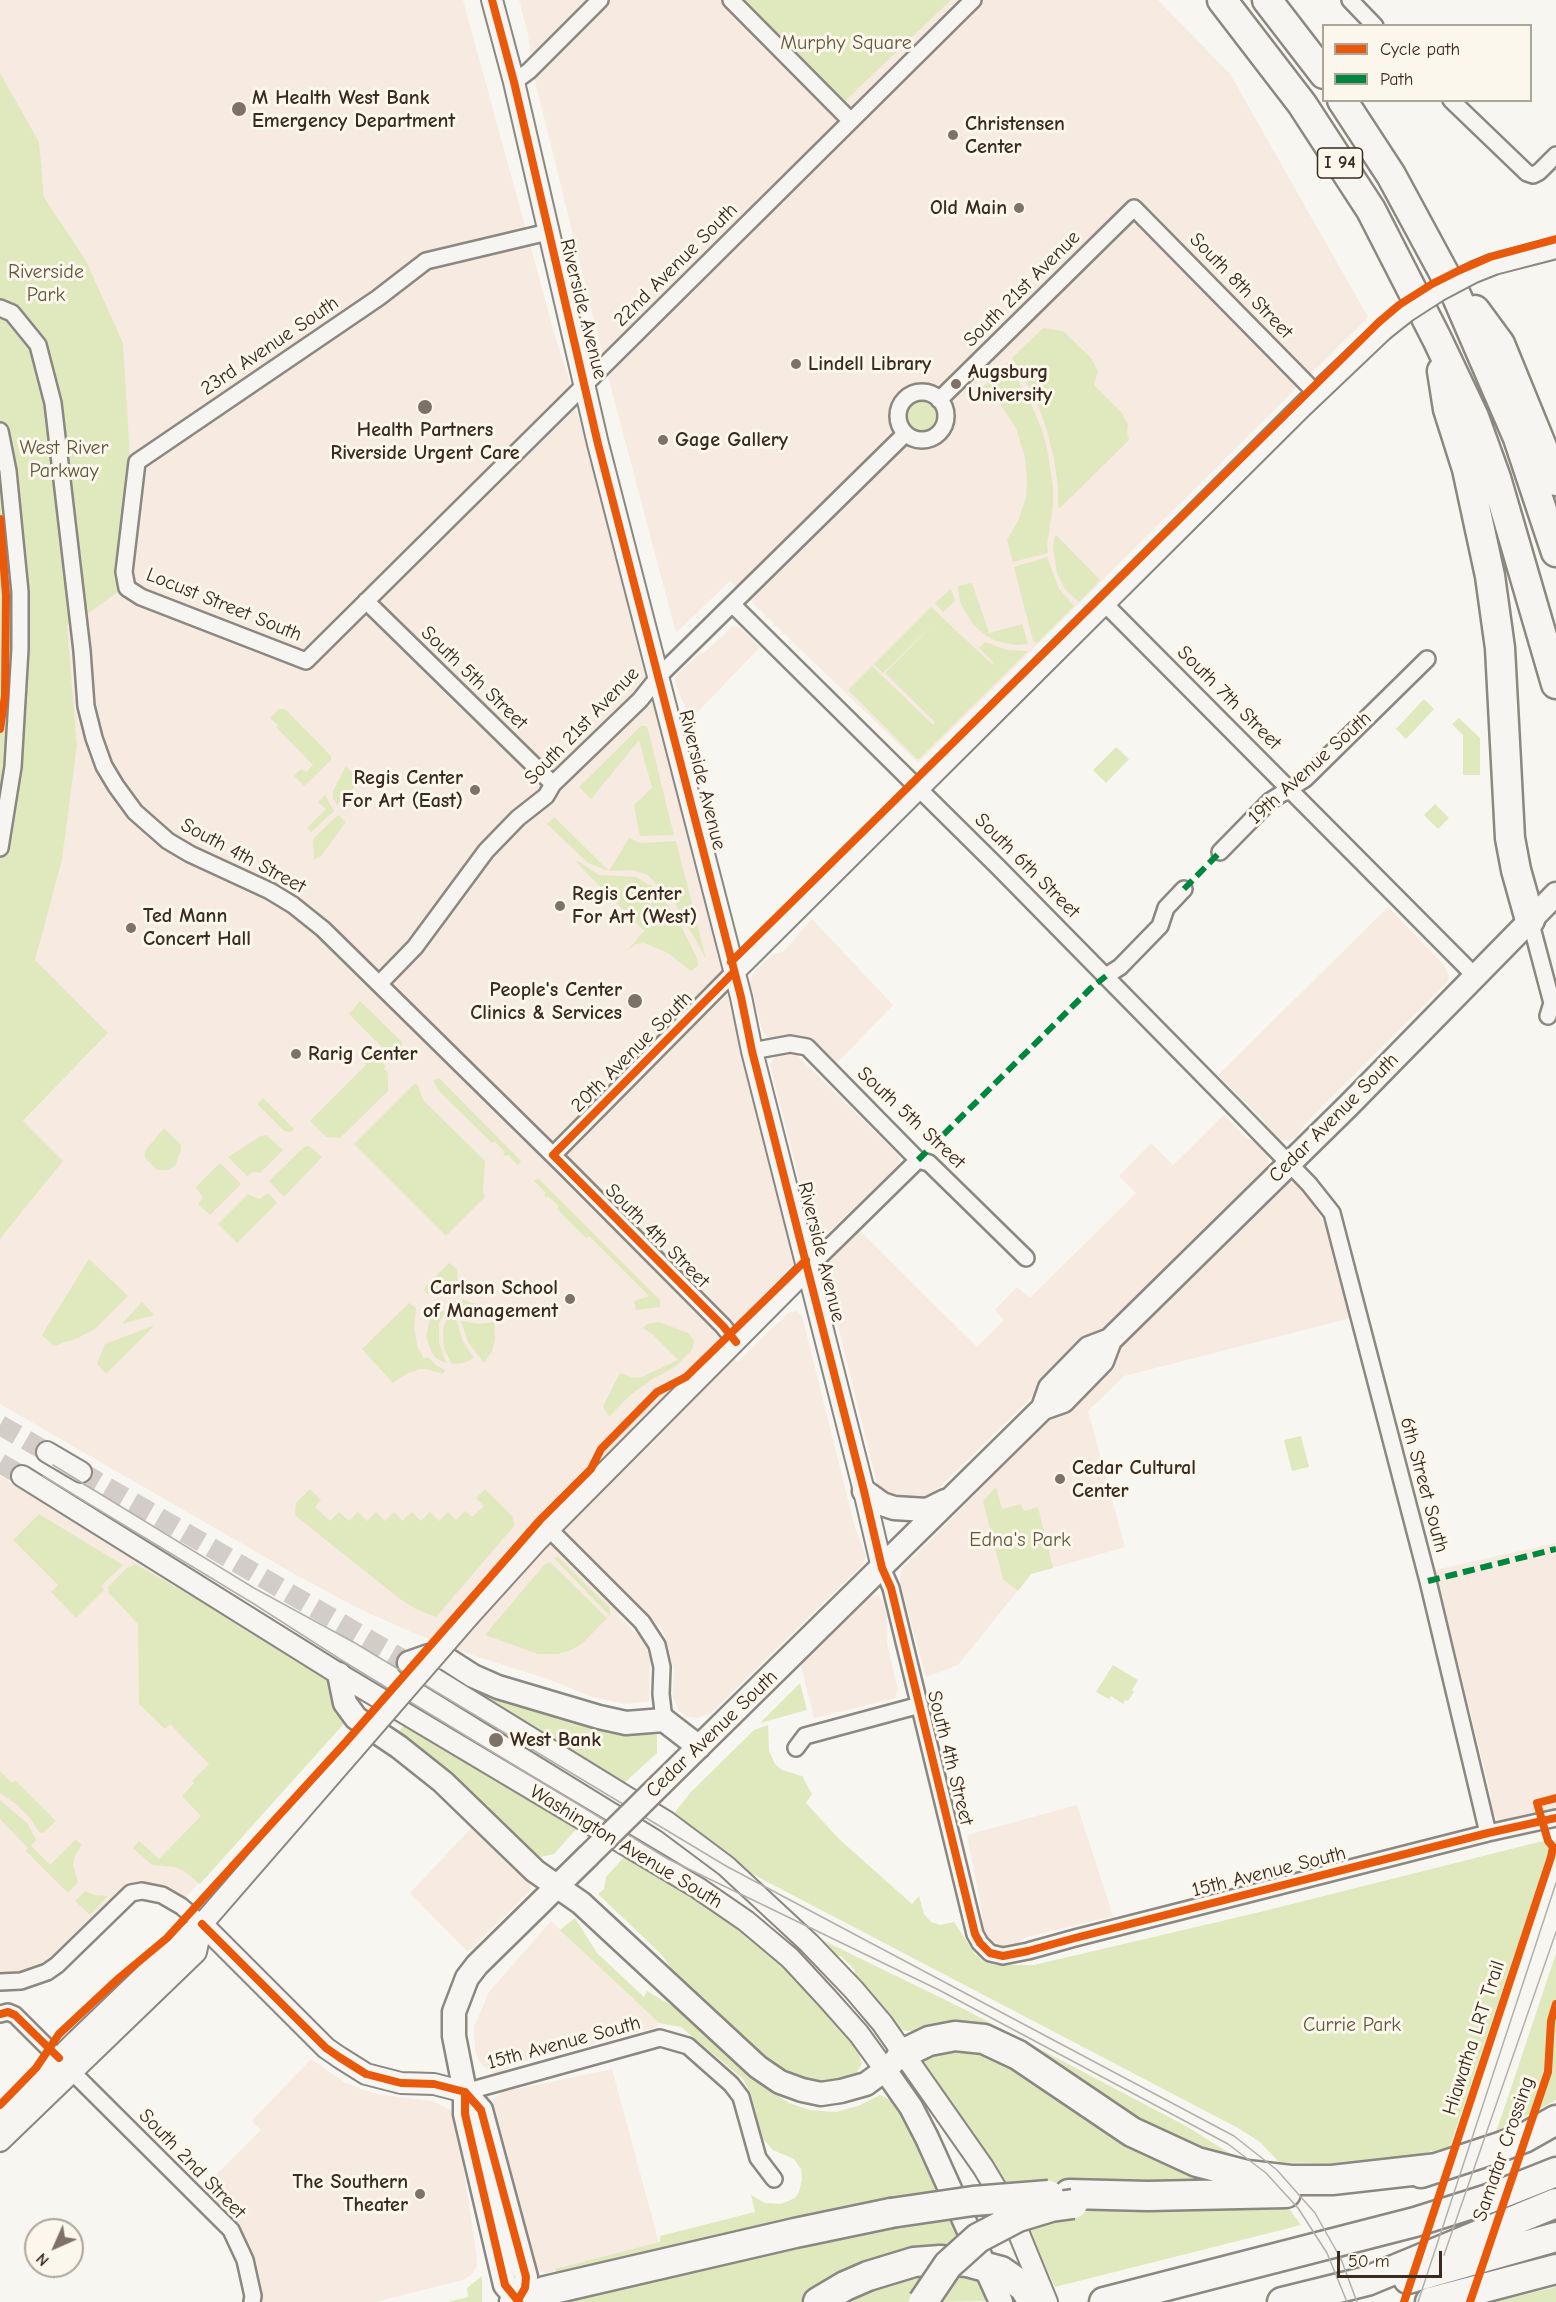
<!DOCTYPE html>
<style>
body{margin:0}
#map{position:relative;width:1556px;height:2302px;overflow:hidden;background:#f8f6f0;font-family:"Comic Neue",sans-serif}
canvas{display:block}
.legend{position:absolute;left:1322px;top:24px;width:210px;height:78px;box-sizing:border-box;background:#fbf7ec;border:2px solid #aea59a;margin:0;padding:8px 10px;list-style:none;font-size:18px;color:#3b2a1e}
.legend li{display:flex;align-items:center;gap:12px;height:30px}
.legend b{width:30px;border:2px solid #aea59a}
.north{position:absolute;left:24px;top:2218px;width:60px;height:60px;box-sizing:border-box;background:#fbf7ec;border:2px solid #aea59a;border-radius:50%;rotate:225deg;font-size:16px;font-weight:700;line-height:24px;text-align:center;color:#3b2a1e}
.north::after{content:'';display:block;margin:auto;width:21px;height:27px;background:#7d7168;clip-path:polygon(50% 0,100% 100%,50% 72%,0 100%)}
.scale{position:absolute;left:1337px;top:2251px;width:105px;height:27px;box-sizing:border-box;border:3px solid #3b2a1e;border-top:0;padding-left:8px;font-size:18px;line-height:21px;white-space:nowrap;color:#3b2a1e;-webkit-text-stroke:4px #fbf7ec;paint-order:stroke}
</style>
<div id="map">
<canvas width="1556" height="2302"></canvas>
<ul class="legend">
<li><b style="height:8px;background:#e8590c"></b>Cycle path</li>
<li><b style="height:8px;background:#00873e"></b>Path</li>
</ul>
<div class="north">N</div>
<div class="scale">50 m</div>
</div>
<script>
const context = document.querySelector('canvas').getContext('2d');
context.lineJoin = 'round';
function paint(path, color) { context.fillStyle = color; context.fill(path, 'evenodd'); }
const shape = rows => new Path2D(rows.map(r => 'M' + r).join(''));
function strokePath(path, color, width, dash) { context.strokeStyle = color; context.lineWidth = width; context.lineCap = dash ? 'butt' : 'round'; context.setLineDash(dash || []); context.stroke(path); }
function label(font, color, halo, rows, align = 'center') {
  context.font = font + ' "Comic Neue",sans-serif'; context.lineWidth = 6; context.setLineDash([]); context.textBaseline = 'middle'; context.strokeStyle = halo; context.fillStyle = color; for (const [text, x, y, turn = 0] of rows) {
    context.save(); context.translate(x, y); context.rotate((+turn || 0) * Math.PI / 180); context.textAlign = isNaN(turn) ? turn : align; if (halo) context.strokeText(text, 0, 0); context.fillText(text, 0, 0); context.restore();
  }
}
paint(shape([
 [0,0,463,0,555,336,570,382,577,415,587,439,795,1262,719,1342,738,1362,788,1313,796,1311,802,1316,855,1528,866,1555,864,1563,711,1713,698,1718,687,1717,679,1711,673,1697,674,1669,665,1636,661,1628,631,1598,616,1614,645,1642,650,1659,649,1701,626,1704,593,1697,548,1679,478,1657,411,1632,360,1609,298,1576,0,1404,0,1239,62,1161,23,1122,108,1033,34,960,62,860,77,746,66,624,62,224,44,197,42,175,0,88],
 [519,0,1158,0,1230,74,1368,317,918,763,730,581,676,633,609,380,534,77,528,34],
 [733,626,740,628,760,647,690,720,675,682,676,676,699,654,706,651],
 [1388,907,1445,966,1449,977,1447,982,1307,1122,1296,1137,1288,1141,1276,1139,1271,1134,1265,1122,1218,1075],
 [812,919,893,1005,836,1064,824,1051,811,1042,800,1038,773,1041,768,1037,763,1032,750,985,751,977,755,971,773,954,783,952],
 [784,1051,796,1054,898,1155,900,1160,898,1165,829,1231,817,1231,811,1226,770,1064,778,1054],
 [1224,1115,1246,1138,1261,1145,1265,1150,1269,1160,1265,1171,923,1503,884,1496,878,1487,824,1269,858,1229,977,1347,1004,1320,995,1310,1017,1287,1030,1298,1136,1193,1119,1176,1151,1143,1173,1165],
 [1293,1179,1300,1182,1327,1229,1351,1318,1124,1376,1088,1411,1125,1547,1031,1574,958,1665,926,1677,900,1582,902,1569,1284,1180],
 [0,1476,168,1577,222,1614,349,1718,179,1905,142,1891,57,1965,0,1982],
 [1556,1543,1556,1808,1517,1816,1512,1821,1504,1821,1497,1819,1489,1806,1491,1795,1435,1570],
 [871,1595,878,1596,883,1601,887,1618,887,1644,898,1690,895,1698,814,1718,800,1662],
 [1077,1805,1113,1916,1026,1937,1013,1947,1000,1949,989,1942,983,1929,982,1911,967,1835],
 [472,1827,525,1875,531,1883,530,1891,468,1952,410,1893],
 [551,1921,659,2023,657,2027,510,2065,506,2074,498,2074,489,2071,479,2061,475,2051,474,2027,489,1992],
 [311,2059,344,2082,363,2090,381,2095,433,2101,450,2110,456,2118,477,2259,477,2266,472,2274,463,2280,375,2302,263,2302,239,2223,203,2188,261,2130,252,2121],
 [612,2069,660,2247,546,2273,540,2271,537,2269,492,2110,494,2099,503,2092]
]), '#f6eae1');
paint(shape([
 [744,0,951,0,845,101],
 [0,73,39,142,44,197,86,261,123,343,130,459,118,592,83,617,67,625,77,746,62,860,35,960,108,1033,23,1121,63,1161,0,1239],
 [1043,328,1063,331,1091,358,1098,371,1094,385,1122,413,1128,425,1127,432,1129,440,1060,508,1058,507,1058,487,1054,459,1047,430,1036,400,1012,358],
 [1008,362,1031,404,1042,430,1048,453,1053,488,1053,507,1047,545,1048,553,1013,562,1007,540,1018,521,1026,498,1027,481,1025,457,1016,428,996,398,983,387],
 '907 416a15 15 0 1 1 30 0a15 15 0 1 1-30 0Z',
 [1056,535,1100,580,1079,602,1065,589,1057,573,1053,548,1054,538],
 [1047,557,1059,589,1074,606,1037,643,1033,641,1014,567],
 [972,583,989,633,1022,624,1028,644,1015,645,996,641,985,635,972,623,961,604,958,591,958,586],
 [951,589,955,601,943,612,935,603],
 [931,607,992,664,994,663,979,648,985,642,1007,650,1028,651,918,760,848,690,872,666,933,725,935,722,885,673,936,622,883,673,874,664],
 [1424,699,1434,709,1406,739,1396,729],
 [279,709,285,709,331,756,331,760,304,786,294,776,301,769,306,772,313,765,276,727,278,725,270,718],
 [1459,718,1480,738,1480,775,1463,775,1463,735,1452,724],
 [641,726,647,726,674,835,640,836,634,805,652,788,639,740,591,799,579,787],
 [1116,747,1129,759,1106,783,1093,770],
 [346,766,361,781,337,805,333,798,333,791],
 [325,795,334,811,311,832,307,828,326,809,318,802],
 [1435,804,1449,818,1438,829,1424,815],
 [338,815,346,822,321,856,314,860,313,839],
 [554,817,609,871,629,838,641,843,676,841,706,959,676,905,648,875,633,870,609,871,588,863,547,824],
 [578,861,599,875,636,877,653,887,676,916,697,958,698,966,691,971,668,953,644,943,636,944,628,950,644,931,576,862],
 [360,1001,402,1042,401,1051,395,1057,392,1057,349,1014],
 [368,1050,386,1066,384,1069,388,1073,388,1091,340,1138,326,1137,310,1121,366,1065,360,1058],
 [439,1078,521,1161,518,1165,508,1155,505,1156,503,1154,505,1152,494,1141,492,1143,438,1090,433,1080],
 [414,1084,417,1084,424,1101,485,1161,483,1193,486,1196,446,1236,354,1144],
 [263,1098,294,1129,291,1132,284,1131,257,1104],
 [164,1128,181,1145,181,1150,175,1166,168,1170,157,1170,145,1158,145,1151],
 [266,1135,283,1150,260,1173,253,1172,247,1176,228,1157,261,1136],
 [309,1146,322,1157,284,1197,269,1181,304,1147],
 [220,1163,241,1184,210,1215,198,1204,203,1198,196,1187],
 [538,1178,660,1300,660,1307,636,1310,634,1301,649,1296,589,1236,586,1238,557,1209,559,1206,548,1196,546,1198,544,1195,546,1193,534,1181],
 [268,1193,277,1203,237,1243,218,1224,248,1194,259,1199],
 [89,1259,128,1296,95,1329,78,1338,54,1346,42,1335],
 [449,1263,457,1269,458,1289,446,1293,443,1291,427,1294,424,1290,425,1287],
 [462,1299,482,1306,491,1317,473,1319,460,1316],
 [142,1302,154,1315,122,1324],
 [409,1303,416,1308,414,1329,418,1348,424,1359,428,1357,437,1366,445,1370,443,1374,427,1369,420,1369,406,1374,393,1383,362,1349],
 [439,1309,445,1312,439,1323,439,1342,446,1363,436,1358,431,1351,426,1337,430,1320],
 [448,1315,456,1319,463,1342,474,1358,464,1363,452,1364,444,1349,443,1330],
 [461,1321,480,1324,494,1322,495,1340,492,1351,484,1363,468,1342],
 [659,1322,688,1333,694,1340,692,1350,676,1366,651,1380,629,1396,609,1417,603,1406,620,1373,634,1378,642,1377,678,1360,651,1333,643,1328,647,1324],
 [155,1325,106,1374,97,1364,105,1344],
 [1301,1436,1309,1467,1292,1471,1284,1440],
 [996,1487,1002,1509,1021,1504,1024,1511,1038,1507,1053,1568,1031,1574,1018,1591,1003,1579,983,1501],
 [310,1489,321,1500,315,1507,330,1521,339,1512,349,1521,358,1512,367,1521,376,1512,385,1521,394,1512,402,1521,412,1512,421,1521,430,1512,439,1521,448,1512,456,1520,465,1511,472,1517,484,1506,476,1498,485,1489,513,1517,514,1526,436,1617,416,1609,400,1599,297,1517,295,1514,296,1503],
 [39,1514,123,1565,101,1586,104,1590,76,1618,51,1592,58,1585,13,1540],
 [557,1556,610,1608,610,1616,555,1559],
 [550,1562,607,1618,583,1643,571,1650,558,1654,538,1654,485,1635,544,1565],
 [135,1564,313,1664,331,1681,349,1718,200,1884,184,1871,175,1867,152,1865,133,1848,139,1841,159,1859,201,1816,182,1796,194,1783,192,1781,209,1764,170,1724,165,1729,139,1704,138,1624,108,1592,110,1590,107,1588,127,1568],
 [1113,1665,1138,1680,1132,1690,1134,1692,1128,1701,1125,1700,1123,1704,1111,1696,1109,1699,1096,1692],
 [456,1670,628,1730,657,1735,657,1753,623,1784,449,1678],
 [800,1683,807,1710,760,1723],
 [407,1722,579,1826,554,1854,536,1858,394,1737],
 [768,1725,769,1751,775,1764,782,1770,802,1776,812,1794,806,1803,839,1839,912,1904,919,1896,924,1914,931,1922,940,1925,954,1922,975,1954,984,1962,995,1965,1034,1965,1260,1912,1543,1841,1550,1848,1450,2146,1416,2156,1380,2162,1335,2164,1279,2162,1260,2142,1238,2128,737,1866,672,1816,691,1792,754,1730],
 [0,1771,12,1783,15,1780,56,1821,43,1833,39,1832,30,1818,16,1804,0,1793],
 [0,1800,28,1824,36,1840,31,1846,50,1865,75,1840,82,1844,75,1856,73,1865,78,1882,68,1893,26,1851,28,1848,0,1819],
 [626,1855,729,1918,788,1964,808,1992,857,2048,862,2064,854,2077,833,2082,816,2082,780,2071,684,1987,662,1955,598,1894,604,1889,606,1877],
 [85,1891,94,1895,108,1896,90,1915,75,1901],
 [575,1918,597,1953,644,1997,647,1991,677,2009,757,2081,789,2103,810,2110,836,2112,858,2106,880,2095,890,2100,898,2106,943,2194,559,2280,555,2269,660,2242,660,2236,755,2212,751,2195,765,2203,781,2204,795,2198,799,2192,802,2179,801,2169,794,2159,773,2150,763,2139,751,2094,743,2079,681,2027,659,2023,560,1930],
 [812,1935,962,2008,1186,2126,1242,2161,1178,2149,1014,2041,901,2030,893,2026,854,1981,855,1970,841,1956,831,1955],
 [1556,1953,1556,2100,1496,2132,1508,2097],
 [965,2043,1244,2181,1010,2191,985,2150,926,2074,916,2053],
 [1287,2206,1301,2225,1055,2287,1025,2222,1077,2209],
 [953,2214,963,2237,948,2252,828,2287,801,2302,552,2302,742,2256],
 [953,2273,980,2278,986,2301,933,2302],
 [930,2274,912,2302,837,2302,891,2278],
 [482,2276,482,2302,447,2302,468,2297,467,2288],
 [1556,2287,1556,2302,1494,2302]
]), '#e0e9bd');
strokePath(shape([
 [0,1425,47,1452],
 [0,1463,22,1476],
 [81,1472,409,1663]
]), '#d2cdc6', 20, [20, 10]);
const minor = shape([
 [731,0,850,120],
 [1350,0,1375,26],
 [514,82,529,71,600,0],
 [1451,100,1527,173,1533,175,1539,172,1556,155],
 [548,232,426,261,378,298,137,462,124,572,127,588,141,597,306,661,973,0],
 [0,308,12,313,38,345,53,403,82,651,86,706,94,738,104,766,116,786,135,812,168,841,190,854,270,891,293,905,323,929,565,1167,723,1326,736,1342],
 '898 416a24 24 0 1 1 48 0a24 24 0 1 1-48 0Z',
 [939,400,1134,208,1317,394],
 [0,431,8,471,20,592,20,649,13,767,0,848],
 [366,601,553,784],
 [732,604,998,867,1237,1110,1309,1184,1332,1213,1428,1581,1488,1833],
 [1105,604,1475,976],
 [1220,852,1270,801,1305,779,1427,659],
 [1530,920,1552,1003,1548,1016],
 [1106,976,1120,967,1160,926,1166,908,1184,889],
 [380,983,415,947,486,851,518,818,546,796,553,784,640,700,660,675,905,434],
 [752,1051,790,1044,807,1047,918,1160,929,1163,1026,1258],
 [553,1155,734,972],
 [808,1268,918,1160],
 [549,1529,642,1622,657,1645,662,1667,661,1694,664,1720],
 [882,1568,891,1588,975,1934,980,1943,990,1953,1003,1956,1028,1951,1075,1938,1488,1833,1556,1818],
 [796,1748,805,1736,920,1705],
 [0,1982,21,1981,47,1972,57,1965,131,1893,142,1891,162,1895,181,1906,202,1924],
 [0,2014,8,2012,15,2015,231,2230,245,2260,253,2296,252,2302],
 [465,2092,660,2038,688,2046,731,2084,741,2097,758,2158,774,2179]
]);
const tertiary = shape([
 [492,0,514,82,598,444,741,997,752,1051,864,1491,882,1568],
 [1494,264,1556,248],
 [734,972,1303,406,1383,330],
 [47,1452,81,1472],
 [22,1476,339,1674,698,1888,746,1921,790,1958,827,1998,859,2034,885,2070],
 [470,1615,537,1541,808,1268],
 [409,1663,667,1822,726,1866,809,1943,854,1990,882,2023,983,2167,1010,2212,1047,2302],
 [202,1924,326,2048,339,2057,366,2074,401,2083,434,2084,465,2092],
 [0,2119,71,2046,182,1939,202,1924,353,1750],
 [0,2141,196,1952,202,1924]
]);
const secondary = shape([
 [1043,1408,1063,1401,1102,1361,1110,1340,1349,1105,1556,894],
 [864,1491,882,1504,894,1508,927,1510,945,1501],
 [409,1663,429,1656,445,1658,473,1676,498,1687,599,1717,626,1723,664,1720,699,1747],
 [339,1674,345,1703,356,1718,399,1747,443,1782,535,1871,581,1903,758,2067,780,2082,802,2090,821,2094,841,2091,866,2084,885,2070,902,2054],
 [661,1784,1043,1408,1050,1388,1089,1348,1110,1340],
 [885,2070,911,2107,927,2138,1001,2302],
 [465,2092,481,2110,526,2277,525,2288,518,2300,505,2285,465,2114,465,2092,454,2036,454,2012,467,1978,477,1965,588,1856]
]);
const motorway = shape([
 [1222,0,1302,104,1371,210,1437,339,1474,417,1496,478,1556,684],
 [1267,0,1324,74],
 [1342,100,1391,175,1457,297,1518,438,1556,552],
 [1475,310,1500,344,1556,481],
 [1442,371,1448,409,1467,469,1490,576,1500,648,1510,838,1516,870,1530,920],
 [902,2054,929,2041,955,2036,984,2039,1018,2055,1132,2132,1197,2162,1247,2175,1291,2180,1332,2180,1438,2168],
 [1421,2173,1500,2147,1524,2138,1556,2120],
 [1069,2194,1148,2196,1286,2193],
 [1408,2279,1556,2237],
 [514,2302,545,2291,795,2233,891,2213],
 [818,2302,845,2286,868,2276,914,2262,940,2260,967,2262,1001,2271,1024,2287,1033,2302],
 [1104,2302,1415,2222,1488,2199,1556,2172],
 [1282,2302,1367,2281,1556,2203],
 [1430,2302,1556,2269]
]);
strokePath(minor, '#8b8781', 20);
strokePath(tertiary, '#8b8781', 24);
strokePath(secondary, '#8b8781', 27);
strokePath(motorway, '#8b8781', 33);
strokePath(minor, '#f6f5f1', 15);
strokePath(tertiary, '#f6f5f1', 20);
strokePath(secondary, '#f6f5f1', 22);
strokePath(motorway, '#f6f5f1', 28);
strokePath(shape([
 [53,1465,254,1588,355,1643,726,1866,1234,2136,1277,2170,1315,2213,1341,2259,1357,2302],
 [43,1476,254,1604,343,1661,668,1859,939,1990,1228,2144,1266,2173,1298,2208,1327,2253,1347,2302],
 [1444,2255,1556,1932],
 [1418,2302,1556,1883]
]), '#b3b0ac', 1.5);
const tertiaryBridge = shape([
 [1383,330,1407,311,1438,291,1474,272,1494,264],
 [353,1750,470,1615]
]);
const secondaryBridge = shape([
 [588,1856,661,1784]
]);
const motorwayBridge = shape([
 [891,2213,973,2201,1049,2195],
 [923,2302,948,2265,978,2238,1018,2217,1051,2207,1073,2204]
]);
strokePath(tertiaryBridge, '#8b8781', 24, []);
strokePath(secondaryBridge, '#8b8781', 27, []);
strokePath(motorwayBridge, '#8b8781', 33, []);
strokePath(tertiaryBridge, '#f6f5f1', 20);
strokePath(secondaryBridge, '#f6f5f1', 22);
strokePath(motorwayBridge, '#f6f5f1', 28);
strokePath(shape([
 [1184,889,1220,852],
 [918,1160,1091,988,1106,976],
 [1428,1581,1556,1549]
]), '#00873e', 6, [12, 6]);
strokePath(shape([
 [492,0,514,82,598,444,741,997,752,1051,864,1491,882,1568,891,1588,975,1934,980,1943,990,1953,1003,1956,1028,1951,1075,1938,1488,1833,1556,1818],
 [0,519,6,595,5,696,0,729],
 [731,962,1379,322,1399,305,1432,284,1460,270,1490,257,1556,239],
 [734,972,553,1155,723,1326,736,1342],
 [202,1924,326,2048,339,2057,366,2074,401,2083,434,2084,465,2092,481,2110,526,2277,525,2288,518,2300],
 [0,2014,8,2012,15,2015,59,2058],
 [465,2092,465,2114,505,2285,519,2302],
 [0,2105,36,2068,59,2034,119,1978,167,1938,345,1743,540,1520,591,1469,601,1449,657,1392,686,1377,806,1260],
 [1404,2302,1551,1857,1553,1847,1548,1841,1537,1803,1556,1798],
 [1470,2302,1548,2072,1551,2021,1556,2004]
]), '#e8590c', 8);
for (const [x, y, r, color] of [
 [239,109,8,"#7d7168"],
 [953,135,6,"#7d7168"],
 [1019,208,6,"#7d7168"],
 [796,364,6,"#7d7168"],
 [956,384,6,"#7d7168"],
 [425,407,8,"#7d7168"],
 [663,440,6,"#7d7168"],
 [475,790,6,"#7d7168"],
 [560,906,6,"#7d7168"],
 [131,928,6,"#7d7168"],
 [635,1001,8,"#7d7168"],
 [296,1054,6,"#7d7168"],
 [570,1299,6,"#7d7168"],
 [1060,1479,6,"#7d7168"],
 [496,1740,8,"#7d7168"],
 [420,2194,6,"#7d7168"]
]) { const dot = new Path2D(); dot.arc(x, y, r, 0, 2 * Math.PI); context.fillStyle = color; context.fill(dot); strokePath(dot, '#fbf7ec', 2); }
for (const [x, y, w] of [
 [1340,163,45]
]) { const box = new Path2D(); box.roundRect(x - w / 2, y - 15, w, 30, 4.5); context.fillStyle = '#fbf7ec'; context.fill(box); strokePath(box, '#3b2a1e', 1.5); }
label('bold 18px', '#3b2a1e', null, [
 ["I 94",1340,163]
]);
label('20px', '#60573b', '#fbf7ec', [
 ["Murphy Square",846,43],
 ["Riverside",46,272],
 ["Park",46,295],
 ["West River",64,448],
 ["Parkway",64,471],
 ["Edna's Park",1020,1540],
 ["Currie Park",1352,2025]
]);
label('bold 20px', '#3b2a1e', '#fbf7ec', [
 ["M Health West Bank",252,98],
 ["Emergency Department",252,121],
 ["Christensen",965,124],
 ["Center",965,147],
 ["Old Main",1007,208,"right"],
 ["Lindell Library",808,364],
 ["Augsburg",968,372],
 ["University",968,395],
 ["Health Partners",425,430,"center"],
 ["Riverside Urgent Care",425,453,"center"],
 ["Gage Gallery",675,440],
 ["Regis Center",463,778,"right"],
 ["For Art (East)",463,801,"right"],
 ["Regis Center",572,894],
 ["For Art (West)",572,917],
 ["Ted Mann",143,916],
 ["Concert Hall",143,939],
 ["People's Center",622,990,"right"],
 ["Clinics & Services",622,1013,"right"],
 ["Rarig Center",308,1054],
 ["Carlson School",558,1288,"right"],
 ["of Management",558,1311,"right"],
 ["Cedar Cultural",1072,1468],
 ["Center",1072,1491],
 ["West Bank",510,1740],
 ["The Southern",408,2182,"right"],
 ["Theater",408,2205,"right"]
], 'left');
label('20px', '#3b2a1e', '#fbf7ec', [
 ["22nd Avenue South",676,265,-45],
 ["South 8th Street",1241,286,46],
 ["South 21st Avenue",1022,289,-45],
 ["Riverside Avenue",583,309,76],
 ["23rd Avenue South",270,346,-34],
 ["Locust Street South",224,605,22],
 ["South 5th Street",474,678,44],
 ["South 7th Street",1229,698,45],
 ["South 21st Avenue",582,726,-46],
 ["19th Avenue South",1310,768,-42],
 ["Riverside Avenue",702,780,76],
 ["South 4th Street",243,856,28],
 ["South 6th Street",1027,866,45],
 ["20th Avenue South",632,1052,-45],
 ["South 5th Street",911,1118,43],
 ["Cedar Avenue South",1334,1118,-45],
 ["South 4th Street",657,1236,45],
 ["Riverside Avenue",821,1252,76],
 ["6th Street South",1424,1485,75],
 ["Cedar Avenue South",712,1734,-44],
 ["South 4th Street",950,1758,76],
 ["Washington Avenue South",626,1847,31],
 ["15th Avenue South",1269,1872,-14],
 ["Hiawatha LRT Trail",1474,2038,-72],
 ["15th Avenue South",564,2043,-15],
 ["Samatar Crossing",1504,2149,-71],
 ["South 2nd Street",192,2164,46]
]);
</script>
